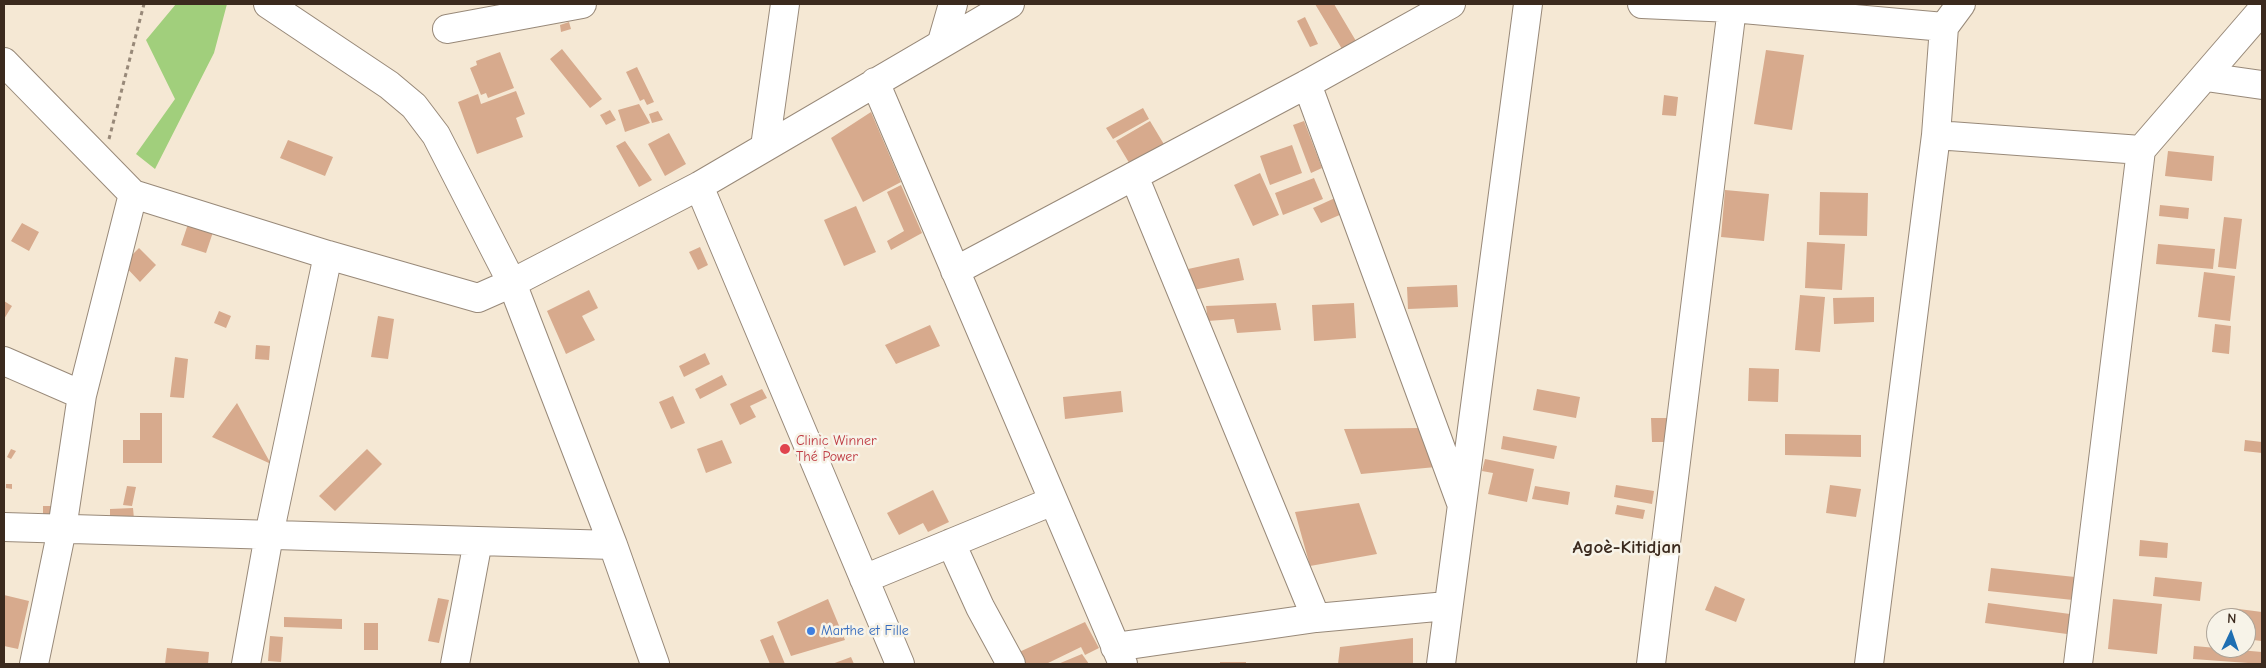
<!DOCTYPE html>
<meta charset="utf-8">
<style>
body{margin:0}
#map{position:relative;width:2266px;height:668px;overflow:hidden;background:#f5e8d4;font-family:"Comic Neue",sans-serif}
canvas{display:block}
.frame{position:absolute;inset:0;border:5px solid #3b2a1e;pointer-events:none}
.north{position:absolute;left:2206px;top:608px;width:50px;height:50px;box-sizing:border-box;background:#f7f3e8;border:1px solid #aca397;border-radius:50%;rotate:3deg;font-size:14px;font-weight:700;line-height:20px;text-align:center;color:#3b2a1e}
.north::after{content:'';display:block;margin:auto;width:18px;height:22px;background:#1f6fb2;clip-path:polygon(50% 0,100% 100%,50% 72%,0 100%)}
</style>
<div id="map">
<canvas width="2266" height="668"></canvas>
<div class="frame"></div>
<div class="north">N</div>
</div>
<script>
const context = document.querySelector('canvas').getContext('2d');
context.lineJoin = 'round';
function paint(path, color) { context.fillStyle = color; context.fill(path, 'evenodd'); }
const shape = rows => new Path2D(rows.map(r => 'M' + r).join(''));
function strokePath(path, color, width, dash) { context.strokeStyle = color; context.lineWidth = width; context.lineCap = dash ? 'butt' : 'round'; context.setLineDash(dash || []); context.stroke(path); }
function label(font, color, halo, rows, align = 'center') {
  context.font = font + ' "Comic Neue",sans-serif'; context.lineWidth = 5; context.setLineDash([]); context.textBaseline = 'middle'; context.strokeStyle = halo; context.fillStyle = color; for (const [text, x, y, turn = 0] of rows) {
    context.save(); context.translate(x, y); context.rotate((+turn || 0) * Math.PI / 180); context.textAlign = isNaN(turn) ? turn : align; if (halo) context.strokeText(text, 0, 0); context.fillText(text, 0, 0); context.restore();
  }
}
paint(shape([
 [176,4,227,4,214,53,155,169,136,154,175,99,146,40]
]), '#a1cf7c');
paint(shape([
 [1315,4,1334,4,1356,41,1342,49],
 [1305,17,1318,44,1310,47,1297,21],
 [569,22,571,29,561,32,560,25],
 [562,49,602,99,590,108,550,59],
 [1766,50,1804,55,1792,130,1754,124],
 [500,52,514,88,488,98,486,93,481,95,470,68,477,65,476,61],
 [637,67,654,102,647,105,644,99,640,101,626,72],
 [516,91,525,114,516,118,523,137,477,154,458,102,478,94,481,104],
 [1664,95,1678,97,1676,116,1662,115],
 [639,104,650,123,625,132,618,110],
 [1143,108,1149,119,1113,139,1106,128],
 [610,110,616,120,606,125,600,115],
 [658,111,663,120,652,123,649,114],
 [871,112,901,182,863,202,831,138],
 [1150,121,1165,146,1131,166,1116,141],
 [1304,121,1322,168,1311,173,1293,125],
 [669,133,686,164,665,176,648,144],
 [288,140,333,157,325,176,280,158],
 [625,141,652,180,639,187,616,146],
 [1292,145,1302,173,1270,185,1260,156],
 [2168,151,2214,156,2212,181,2165,176],
 [1260,173,1279,215,1253,226,1234,185],
 [1314,178,1323,199,1283,215,1275,193],
 [901,185,922,233,891,250,887,241,904,231,887,192],
 [1725,190,1769,194,1764,241,1721,237],
 [1820,192,1868,193,1867,236,1819,235],
 [1335,198,1342,214,1321,223,1313,208],
 [2160,205,2189,208,2188,219,2159,216],
 [856,206,876,252,844,266,824,220],
 [2224,217,2242,219,2236,269,2218,267],
 [22,223,39,232,29,251,11,241],
 [188,224,213,232,206,253,181,245],
 [1807,242,1845,244,1842,290,1805,288],
 [2158,244,2215,249,2213,269,2156,264],
 [700,247,708,265,698,270,689,252],
 [139,248,156,265,140,282,123,264],
 [1239,258,1244,280,1193,290,1188,269],
 [2204,272,2235,276,2230,321,2198,317],
 [1457,285,1458,307,1408,309,1407,287],
 [589,290,598,308,582,316,595,340,566,354,547,311],
 [1800,295,1825,297,1820,352,1795,350],
 [1874,297,1874,322,1834,324,1833,298],
 [4,301,12,306,4,319],
 [1276,303,1281,330,1237,333,1234,319,1208,321,1206,306],
 [1354,303,1356,338,1314,341,1312,305],
 [219,311,231,316,226,328,214,323],
 [378,316,394,319,388,359,371,357],
 [2215,324,2231,326,2229,354,2212,352],
 [930,325,940,346,896,364,885,345],
 [256,345,270,346,269,360,255,359],
 [705,353,710,364,684,377,679,366],
 [175,357,188,359,184,398,170,397],
 [1749,368,1779,369,1778,402,1748,401],
 [722,375,727,385,700,399,695,389],
 [762,389,767,398,750,406,756,417,740,425,730,404],
 [1537,389,1580,397,1576,418,1533,410],
 [1121,391,1123,412,1065,419,1063,397],
 [673,396,685,423,671,429,659,402],
 [237,403,271,464,212,437],
 [140,413,162,413,162,463,123,463,123,440,140,440],
 [1651,418,1668,418,1668,442,1652,442],
 [1419,428,1436,467,1361,474,1344,429],
 [1785,434,1861,435,1861,457,1785,455],
 [1503,436,1557,446,1554,459,1501,449],
 [722,440,732,463,706,473,697,449],
 [2245,440,2262,442,2262,453,2244,451],
 [11,449,16,451,11,459,7,457],
 [367,449,382,464,335,511,319,496],
 [1485,459,1534,469,1527,502,1488,494,1493,473,1482,471],
 [6,484,12,484,12,489,6,488],
 [1616,485,1654,491,1652,504,1614,497],
 [1830,485,1861,489,1856,517,1826,513],
 [127,486,136,487,132,506,123,505],
 [1535,486,1570,492,1568,505,1532,499],
 [933,490,949,522,928,532,923,523,899,535,887,513],
 [1359,503,1377,554,1310,566,1295,512],
 [1617,505,1645,510,1643,519,1615,514],
 [43,506,52,506,52,515,43,515],
 [133,508,134,519,110,519,110,509],
 [2140,540,2168,543,2167,558,2139,556],
 [1991,568,2075,577,2073,600,1988,591],
 [2155,577,2202,582,2200,601,2153,596],
 [1715,586,1745,599,1736,622,1705,610],
 [4,595,29,601,18,649,4,646],
 [438,598,449,600,439,643,428,641],
 [828,599,845,640,791,656,777,622],
 [2113,599,2162,604,2157,654,2108,649],
 [1988,603,2070,614,2067,634,1985,623],
 [2231,608,2262,612,2261,641,2246,639,2246,618,2230,618],
 [284,617,342,619,342,629,284,627],
 [1085,622,1099,648,1085,655,1081,647,1046,664,1023,664,1017,653],
 [364,623,378,623,378,650,364,650],
 [773,635,785,664,770,664,760,640],
 [270,636,283,637,281,662,268,661],
 [1413,638,1413,664,1338,664,1340,647],
 [2194,646,2262,652,2262,664,2193,659],
 [167,648,209,652,208,664,165,664],
 [1082,654,1089,664,1058,664],
 [851,657,854,664,832,664],
 [1220,662,1246,662,1246,664,1220,664]
]), '#d7aa8d');
const minor = shape([
 [1642,4,1732,8,1944,27],
 [447,29,582,4],
 [942,42,953,4],
 [4,62,133,194,328,255,478,298,512,283,436,135,414,106,389,85,268,4],
 [2206,77,2262,85],
 [875,82,1123,664],
 [1307,84,1461,503],
 [1936,135,2141,150,2262,10],
 [765,147,785,4],
 [1134,176,1316,618],
 [699,186,900,664],
 [955,271,1307,84,1451,4],
 [4,361,82,395,62,529,34,664],
 [82,395,133,194],
 [4,527,613,545],
 [951,543,980,607,1011,664],
 [864,579,1053,501],
 [1115,647,1316,618,1447,606],
 [246,664,269,535,328,255],
 [455,664,478,541],
 [655,664,613,545,512,283,699,186,1010,4],
 [1441,664,1528,4],
 [1651,664,1732,8],
 [1869,664,1936,135,1944,27,1961,4],
 [2078,664,2141,150]
]);
strokePath(minor, '#988979', 30);
strokePath(shape([
 [109,139,144,4]
]), '#988979', 3, [4, 4]);
strokePath(minor, '#fff', 28);
for (const [x, y, r, color] of [
 [785,449,6,"#e0444e"],
 [811,631,5,"#3f7fe0"]
]) { const dot = new Path2D(); dot.arc(x, y, r, 0, 2 * Math.PI); context.fillStyle = color; context.fill(dot); strokePath(dot, '#f7f3e8', 2); }
label('14px', '#be3a42', '#f7f3e8', [
 ["Clinic Winner",796,441],
 ["Thé Power",796,457]
], 'left');
label('14px', '#366cbe', '#f7f3e8', [
 ["Marthe et Fille",821,631]
], 'left');
label('bold 19px', '#3b2a1e', '#f7f3e8', [
 ["Agoè-Kitidjan",1627,548]
]);
</script>
